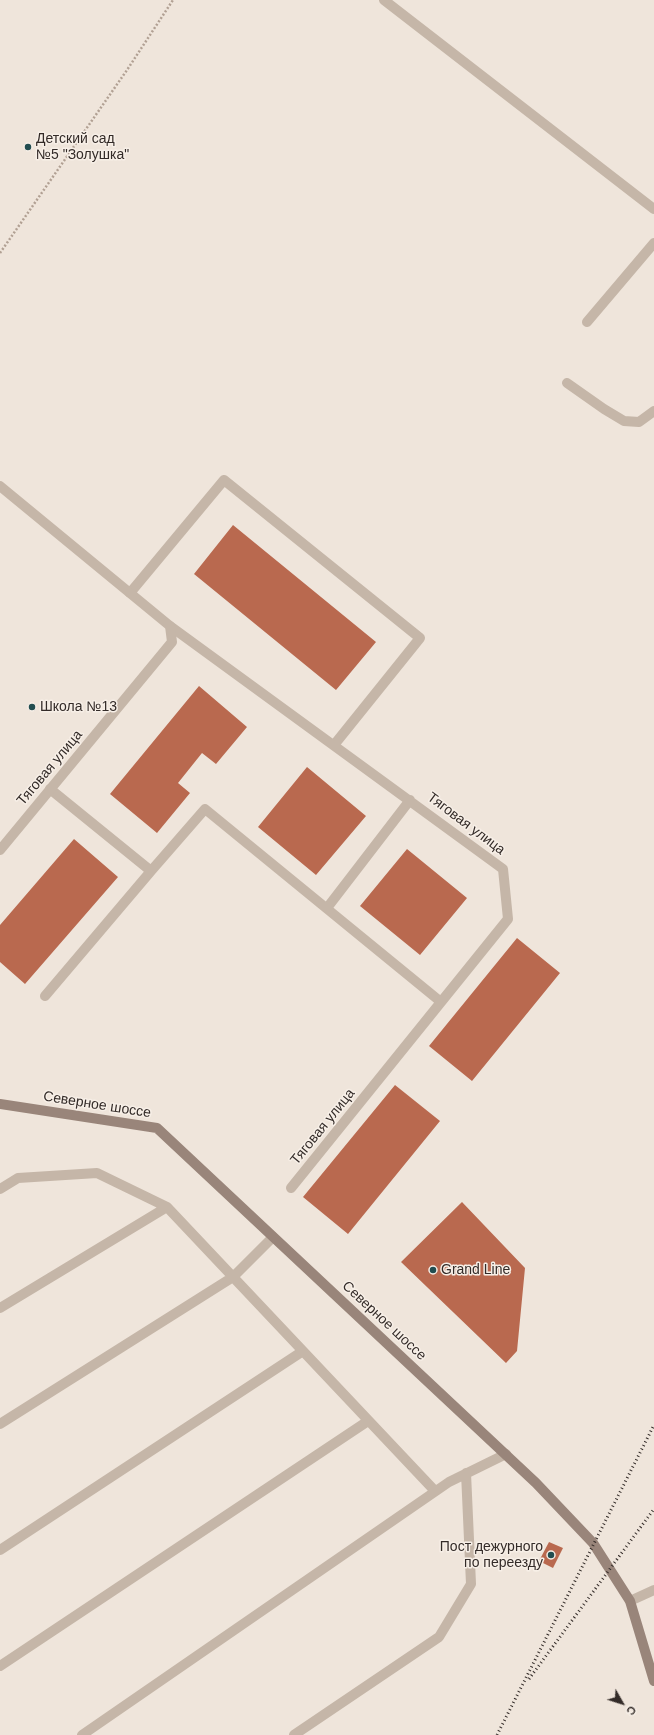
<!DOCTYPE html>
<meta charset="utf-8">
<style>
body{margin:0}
#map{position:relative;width:654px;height:1735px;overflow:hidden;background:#efe5db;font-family:Arial,sans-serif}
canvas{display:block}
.north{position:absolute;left:602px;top:1683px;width:40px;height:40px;-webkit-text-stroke:3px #f7efe7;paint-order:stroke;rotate:129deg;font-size:11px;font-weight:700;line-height:16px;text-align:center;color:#332b28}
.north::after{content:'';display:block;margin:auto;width:14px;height:18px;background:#332b28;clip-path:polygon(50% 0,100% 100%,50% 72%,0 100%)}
</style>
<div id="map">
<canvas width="654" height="1735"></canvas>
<div class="north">С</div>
</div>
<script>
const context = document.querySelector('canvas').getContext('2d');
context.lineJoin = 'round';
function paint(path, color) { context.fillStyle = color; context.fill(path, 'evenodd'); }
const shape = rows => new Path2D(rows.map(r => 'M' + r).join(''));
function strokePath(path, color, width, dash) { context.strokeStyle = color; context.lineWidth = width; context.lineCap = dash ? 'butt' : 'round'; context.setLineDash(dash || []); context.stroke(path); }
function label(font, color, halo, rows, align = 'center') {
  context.font = font + ' Arial,sans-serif'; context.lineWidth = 3; context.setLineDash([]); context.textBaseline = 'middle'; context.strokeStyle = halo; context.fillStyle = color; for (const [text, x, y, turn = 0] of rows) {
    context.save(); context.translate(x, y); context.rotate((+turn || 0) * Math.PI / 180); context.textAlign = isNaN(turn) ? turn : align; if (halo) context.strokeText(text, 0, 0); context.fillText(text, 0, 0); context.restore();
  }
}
paint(shape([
 [233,525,376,642,336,690,194,574],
 [199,686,247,727,216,764,202,753,178,783,190,793,157,833,110,794],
 [307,767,366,816,316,875,258,827],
 [74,839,118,877,25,984,0,962,0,925],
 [407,849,467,898,420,955,360,906],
 [517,938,560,973,472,1081,429,1046],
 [395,1085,440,1121,348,1234,303,1197],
 [462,1202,525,1268,517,1351,506,1363,401,1262],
 [549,1542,563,1548,553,1568,539,1561]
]), '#b9694f');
strokePath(shape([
 [0,253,127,70,173,0]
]), '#b1a093', 2.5, [2, 2]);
strokePath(shape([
 [384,0,654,209],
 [587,322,654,243],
 [567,383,604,409,624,421,639,422,654,411],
 [130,593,224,480,420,638,334,745],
 [170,626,503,869,508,919,291,1188],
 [151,871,205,809,441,1002],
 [327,908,410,800],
 [45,996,151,871,50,789],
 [0,1189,18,1178,97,1173,167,1207],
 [0,1308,167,1207,435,1491],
 [0,1424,233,1277,273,1237],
 [0,1550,303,1351],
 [630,1601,654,1590],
 [0,1666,368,1421],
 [82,1735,449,1482,506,1454],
 [294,1735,439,1637,471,1584,466,1473]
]), '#c5b6a8', 10);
strokePath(shape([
 [0,486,170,626,172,642,0,850]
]), '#c5b6a8', 10);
strokePath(shape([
 [0,1104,157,1128,536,1483,593,1543,630,1601,654,1681]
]), '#99857a', 10);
strokePath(shape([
 [529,1679,654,1509],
 [497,1735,654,1425]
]), '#332b28', 3, [1, 3]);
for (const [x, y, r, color] of [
 [28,147,4,"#224d50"],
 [32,707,4,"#224d50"],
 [433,1270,4,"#224d50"],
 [551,1555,4,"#224d50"]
]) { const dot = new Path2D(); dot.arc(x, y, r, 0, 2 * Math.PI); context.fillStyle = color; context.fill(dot); strokePath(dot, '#f7efe7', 1.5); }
label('14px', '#332b28', '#f7efe7', [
 ["Детский сад",36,139],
 ["№5 \"Золушка\"",36,155],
 ["Школа №13",40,707],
 ["Grand Line",441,1270],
 ["Пост дежурного",543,1547,"right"],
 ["по переезду",543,1563,"right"]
], 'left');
label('14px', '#332b28', '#f7efe7', [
 ["Тяговая улица",50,768,-50],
 ["Тяговая улица",466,824,37],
 ["Северное шоссе",97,1105,9],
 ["Тяговая улица",323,1127,-51],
 ["Северное шоссе",384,1321,43]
]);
</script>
